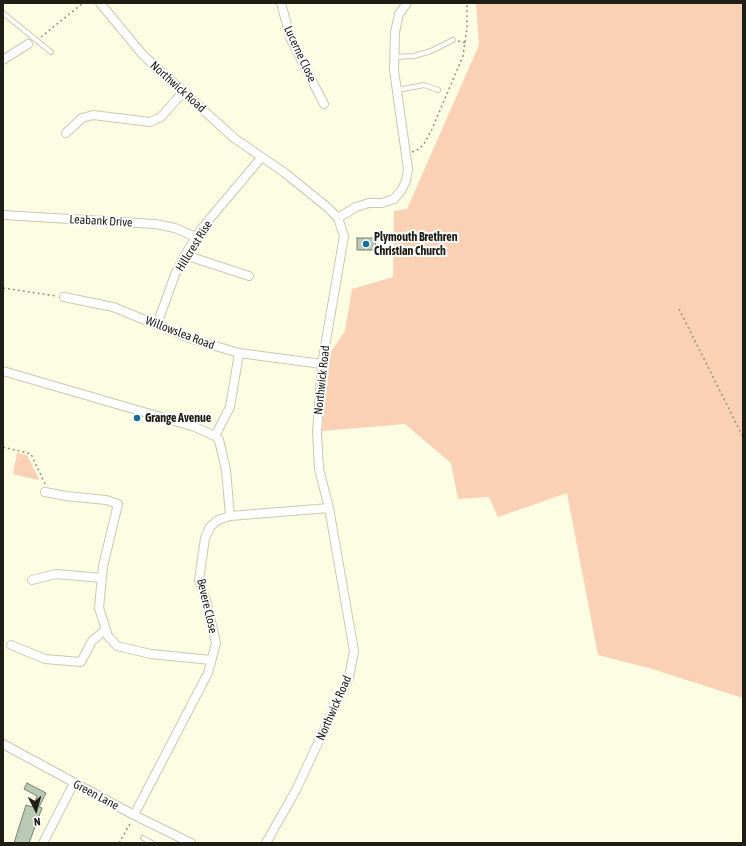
<!DOCTYPE html>
<style>
body{margin:0}
#map{position:relative;width:746px;height:846px;overflow:hidden;background:#fcfde3;font-family:"Asap Condensed",sans-serif}
canvas{display:block}
.frame{position:absolute;inset:0;border:4px solid #1e1e15;pointer-events:none}
.north{position:absolute;left:16px;top:790px;width:40px;height:40px;-webkit-text-stroke:3px #fff;paint-order:stroke;rotate:174deg;font-size:11px;font-weight:700;line-height:16px;text-align:center;color:#1e1e15}
.north::after{content:'';display:block;margin:auto;width:14px;height:18px;background:#1e1e15;clip-path:polygon(50% 0,100% 100%,50% 72%,0 100%)}
</style>
<div id="map">
<canvas width="746" height="846"></canvas>
<div class="frame"></div>
<div class="north">N</div>
</div>
<script>
const context = document.querySelector('canvas').getContext('2d');
context.lineJoin = 'round';
function paint(path, color) { context.fillStyle = color; context.fill(path, 'evenodd'); }
const shape = rows => new Path2D(rows.map(r => 'M' + r).join(''));
function strokePath(path, color, width, dash) { context.strokeStyle = color; context.lineWidth = width; context.lineCap = dash ? 'butt' : 'round'; context.setLineDash(dash || []); context.stroke(path); }
function label(font, color, halo, rows, align = 'center') {
  context.font = font + ' "Asap Condensed",sans-serif'; context.lineWidth = 4; context.setLineDash([]); context.textBaseline = 'middle'; context.strokeStyle = halo; context.fillStyle = color; for (const [text, x, y, turn = 0] of rows) {
    context.save(); context.translate(x, y); context.rotate((+turn || 0) * Math.PI / 180); context.textAlign = isNaN(turn) ? turn : align; if (halo) context.strokeText(text, 0, 0); context.fillText(text, 0, 0); context.restore();
  }
}
paint(shape([
 [476,3,743,3,743,698,649,668,598,655,567,493,498,517,489,497,458,499,451,463,405,424,322,431,328,356,345,331,352,289,393,277,394,211,407,209,479,45],
 [17,453,27,455,39,479,38,480,13,474]
]), '#fad1b4');
const building = shape([
 [357,238,375,238,376,250,357,250,357,238],
 [27,783,46,793,39,807,42,808,29,843,14,843,26,805,33,807,37,796,24,789,27,783]
]);
paint(building, '#bac9b3');
strokePath(building, '#768470', 1);
const service = shape([
 [3,13,51,52],
 [394,57,414,56,431,51,453,40],
 [397,90,424,85,438,90],
 [143,838,152,843]
]);
const minor = shape([
 [100,3,143,55,234,138,285,173,327,207,338,218,344,236,322,364,317,432,319,469,329,508,354,651,349,677,296,790,266,843],
 [281,3,291,40,324,104],
 [3,60,28,44],
 [66,133,82,118,93,115,150,122,161,117,184,91],
 [3,215,155,224,175,228,196,237],
 [338,218,356,207,369,203,382,203,394,199,401,191,406,181,408,169,394,70,395,32,399,14,407,3],
 [185,255,249,276],
 [64,297,113,307,192,339,239,353,322,364],
 [157,324,176,272,185,255,202,228,261,158],
 [3,371,195,427,215,436,219,440,226,470,230,516],
 [215,436,230,407,239,353],
 [45,492,66,496,106,500,118,504,103,566,99,608,108,636,117,646,151,654,211,660],
 [32,580,56,574,102,578],
 [11,645,45,659,81,662,92,641,105,630],
 [3,744,134,815,191,843],
 [134,815,208,673,216,643,206,600,199,580,205,538,210,527,218,520,230,516,329,508],
 [43,843,74,783]
]);
strokePath(service, '#c9cab1', 6);
strokePath(minor, '#c9cab1', 10);
strokePath(shape([
 [41,37,83,3],
 [458,41,466,43],
 [412,152,419,149,424,144,432,129,463,56,467,27,467,3],
 [3,288,56,296],
 [679,309,743,437],
 [3,447,31,454,45,484],
 [119,843,131,822]
]), '#929381', 1.5, [2, 3]);
strokePath(service, '#fff', 4);
strokePath(minor, '#fff', 8);
for (const [x, y, r, color] of [
 [366,244,4,"#156f9e"],
 [137,418,4,"#156f9e"]
]) { const dot = new Path2D(); dot.arc(x, y, r, 0, 2 * Math.PI); context.fillStyle = color; context.fill(dot); strokePath(dot, '#fff', 1.5); }
label('12px', '#1e1e15', '#fff', [
 ["Lucerne Close",300,54,65],
 ["Northwick Road",178,87,42],
 ["Leabank Drive",101,221,3],
 ["Hillcrest Rise",194,246,-58],
 ["Willowslea Road",180,333,21],
 ["Northwick Road",322,380,-84],
 ["Bevere Close",207,606,77],
 ["Northwick Road",334,708,-66],
 ["Green Lane",96,795,28]
]);
label('bold 12px', '#1e1e15', '#fff', [
 ["Plymouth Brethren",374,237],
 ["Christian Church",374,251],
 ["Grange Avenue",145,418]
], 'left');
</script>
